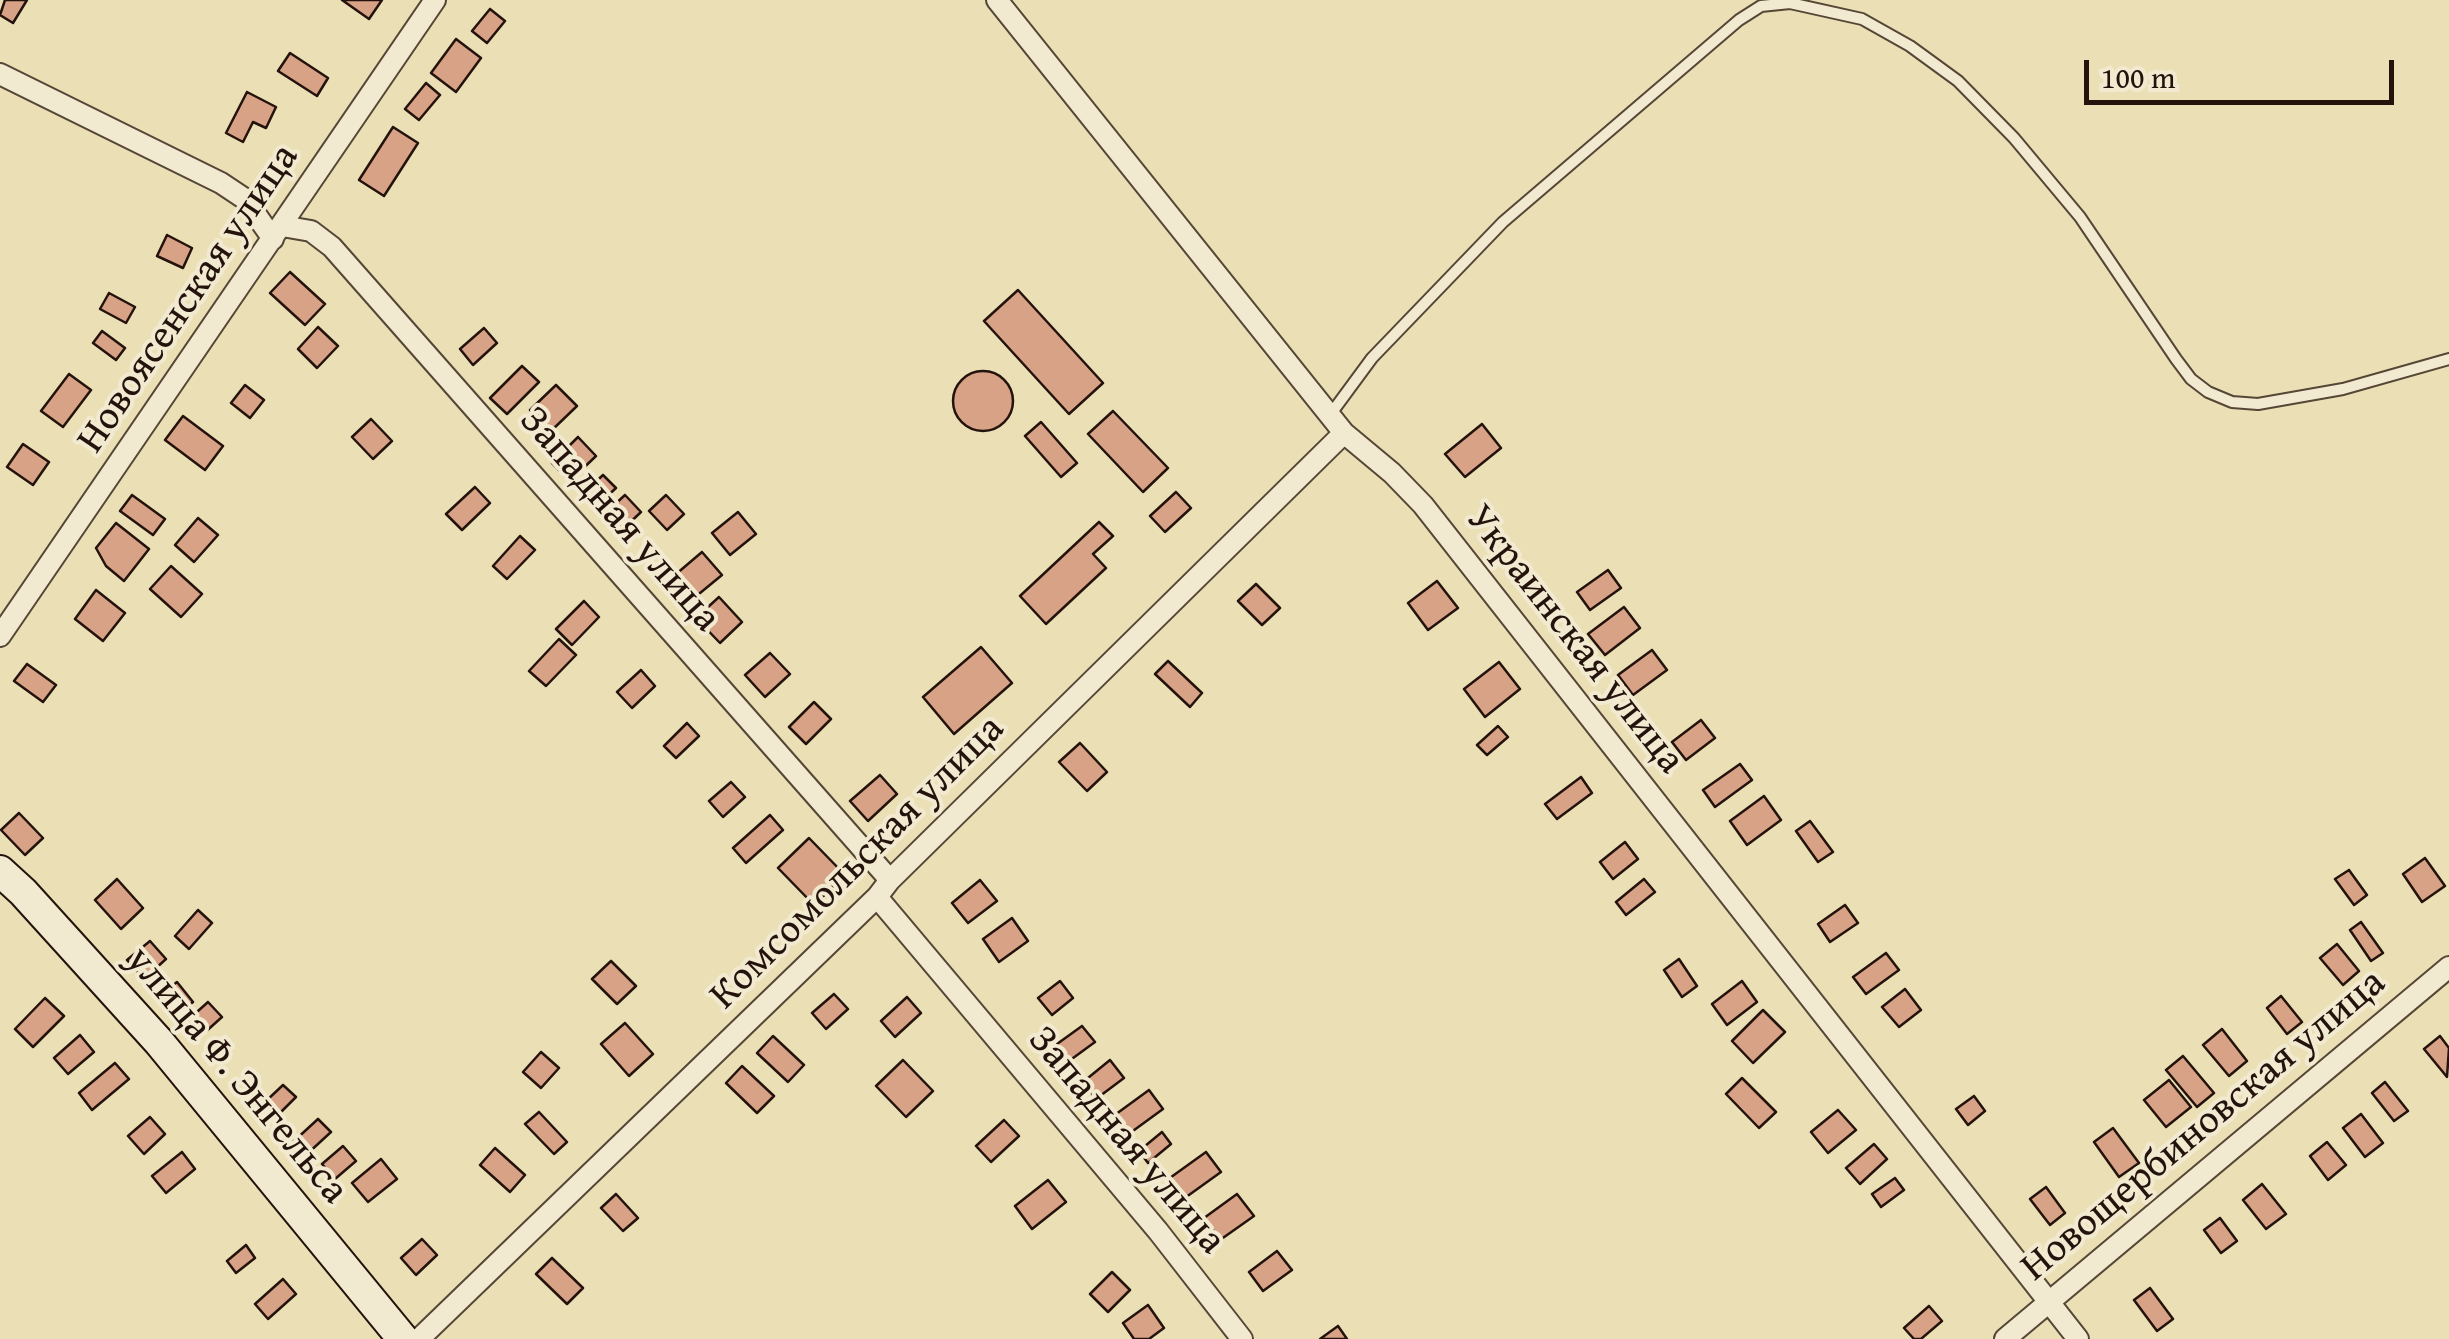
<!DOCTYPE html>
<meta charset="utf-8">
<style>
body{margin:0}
#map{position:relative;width:2449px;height:1339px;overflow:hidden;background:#ebdfb6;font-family:"Gentium Book Plus",serif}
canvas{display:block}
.scale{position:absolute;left:2084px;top:60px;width:310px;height:45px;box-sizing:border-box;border:5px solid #24130c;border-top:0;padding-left:12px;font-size:30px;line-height:35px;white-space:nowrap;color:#24130c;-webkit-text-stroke:8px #f2ead0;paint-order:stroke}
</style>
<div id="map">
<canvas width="2449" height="1339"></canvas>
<div class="scale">100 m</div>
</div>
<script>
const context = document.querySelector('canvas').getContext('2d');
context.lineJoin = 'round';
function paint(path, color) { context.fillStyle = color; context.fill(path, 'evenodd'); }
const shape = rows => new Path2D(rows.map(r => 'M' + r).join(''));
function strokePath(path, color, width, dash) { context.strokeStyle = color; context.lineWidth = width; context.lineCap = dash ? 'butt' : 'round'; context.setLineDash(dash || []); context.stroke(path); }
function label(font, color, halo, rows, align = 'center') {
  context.font = font + ' "Gentium Book Plus",serif'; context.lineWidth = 8; context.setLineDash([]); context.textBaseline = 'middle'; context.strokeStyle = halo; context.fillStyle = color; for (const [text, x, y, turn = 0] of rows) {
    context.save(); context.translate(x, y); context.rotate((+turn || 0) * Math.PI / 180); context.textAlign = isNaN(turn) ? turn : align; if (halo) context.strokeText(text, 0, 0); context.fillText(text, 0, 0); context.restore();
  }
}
const building = shape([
 [5,0,27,0,13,23,0,15,5,0],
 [342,0,382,0,369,19,342,0],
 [490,9,505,21,487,43,472,31,490,9],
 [456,39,481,58,456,92,431,73,456,39],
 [290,53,328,78,317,96,278,71,290,53],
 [426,83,440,95,419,120,405,109,426,83],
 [247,92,276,107,266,128,253,122,243,142,226,133,247,92],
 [393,127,418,143,384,196,359,180,393,127],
 [167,235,192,248,183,268,157,256,167,235],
 [290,272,325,304,305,325,270,293,290,272],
 [1018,290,1103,383,1069,414,984,321,1018,290],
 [109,293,135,307,126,323,100,309,109,293],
 [318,327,338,346,317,368,298,349,318,327],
 [484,328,497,343,473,365,460,349,484,328],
 [102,331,125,348,116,360,93,343,102,331],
 [522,366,539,382,507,414,490,398,522,366],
 '953 401a30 30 0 1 1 60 0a30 30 0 1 1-60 0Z',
 [69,374,91,390,63,427,41,411,69,374],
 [245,385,264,400,250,418,231,403,245,385],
 [556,385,577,406,550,432,530,410,556,385],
 [1113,411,1168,468,1143,492,1088,434,1113,411],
 [183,416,223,446,205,470,165,440,183,416],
 [371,419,392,441,373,459,352,437,371,419],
 [1041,422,1077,463,1061,477,1025,436,1041,422],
 [1482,424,1501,448,1465,477,1445,454,1482,424],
 [578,437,596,456,570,481,552,463,578,437],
 [23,444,49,462,33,485,7,467,23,444],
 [603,475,616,488,601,502,588,489,603,475],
 [475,487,490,503,462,530,446,514,475,487],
 [1176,492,1191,508,1165,532,1150,516,1176,492],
 [132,495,165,519,153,535,120,511,132,495],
 [625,495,641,512,618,534,601,517,625,495],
 [666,495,684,514,667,530,649,511,666,495],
 [738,512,756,534,730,555,712,533,738,512],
 [198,518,218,535,194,562,175,545,198,518],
 [1099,522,1113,536,1093,554,1106,568,1046,624,1020,596,1099,522],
 [116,523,149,549,124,581,106,566,96,548,116,523],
 [520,536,535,550,507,579,493,566,520,536],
 [702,552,722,575,694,598,675,575,702,552],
 [171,566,202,594,181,617,150,589,171,566],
 [1608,570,1621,588,1590,610,1577,592,1608,570],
 [1437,581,1458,608,1428,630,1408,603,1437,581],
 [1256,584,1280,608,1262,625,1238,601,1256,584],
 [96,590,125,613,103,641,75,619,96,590],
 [719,597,742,622,720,643,696,618,719,597],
 [584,601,599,617,572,645,556,629,584,601],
 [1624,607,1640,628,1605,655,1588,634,1624,607],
 [559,639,576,655,546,686,529,671,559,639],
 [981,647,1012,683,954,734,923,697,981,647],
 [1652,650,1667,670,1633,695,1618,675,1652,650],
 [770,653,790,674,765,697,745,675,770,653],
 [1168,661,1202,693,1190,707,1155,674,1168,661],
 [1499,662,1520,689,1485,717,1464,689,1499,662],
 [27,664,56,685,43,702,14,681,27,664],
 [641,670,655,686,632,708,617,692,641,670],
 [814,702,831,719,806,744,789,727,814,702],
 [1701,720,1715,738,1686,760,1672,742,1701,720],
 [687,723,699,736,676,758,664,746,687,723],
 [1498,726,1508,737,1487,755,1477,745,1498,726],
 [1080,743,1107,772,1087,791,1059,762,1080,743],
 [1740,764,1752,780,1715,807,1703,790,1740,764],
 [880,775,897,794,868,821,850,801,880,775],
 [1581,777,1592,793,1557,819,1545,804,1581,777],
 [731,782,745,797,723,817,709,801,731,782],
 [1764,796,1781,820,1747,845,1730,821,1764,796],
 [19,813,43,838,25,855,1,830,19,813],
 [770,815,783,830,746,863,733,848,770,815],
 [1810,821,1833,852,1818,862,1796,831,1810,821],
 [809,838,845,875,814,905,778,868,809,838],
 [1625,842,1638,859,1613,879,1600,862,1625,842],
 [2425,858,2445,886,2422,902,2403,874,2425,858],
 [2349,870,2367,895,2354,905,2335,879,2349,870],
 [117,879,143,908,121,929,95,900,117,879],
 [1644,879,1655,892,1626,915,1616,902,1644,879],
 [980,880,997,901,968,923,952,903,980,880],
 [1845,905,1858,923,1830,942,1818,924,1845,905],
 [198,910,212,923,189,949,175,936,198,910],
 [1012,918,1028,941,999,962,983,939,1012,918],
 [2361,922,2383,953,2371,961,2350,930,2361,922],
 [150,941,166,959,144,979,127,960,150,941],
 [2337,944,2359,971,2343,985,2320,958,2337,944],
 [1886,953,1899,970,1866,994,1853,977,1886,953],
 [1679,959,1697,986,1682,997,1664,970,1679,959],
 [611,961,636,986,617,1004,592,979,611,961],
 [1060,981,1073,998,1052,1015,1038,998,1060,981],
 [1742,981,1757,1002,1727,1025,1712,1004,1742,981],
 [177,982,193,1002,173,1018,157,998,177,982],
 [1905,989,1921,1010,1899,1027,1882,1007,1905,989],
 [834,994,848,1009,826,1029,812,1013,834,994],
 [2281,996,2302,1022,2287,1034,2267,1008,2281,996],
 [907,997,921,1013,895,1037,881,1021,907,997],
 [45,998,64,1016,33,1047,15,1029,45,998],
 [208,1002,222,1017,202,1035,188,1020,208,1002],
 [1763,1010,1785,1032,1753,1063,1732,1041,1763,1010],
 [625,1023,653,1054,629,1076,601,1044,625,1023],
 [1082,1026,1095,1042,1069,1061,1057,1044,1082,1026],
 [2222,1029,2247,1061,2229,1076,2203,1045,2222,1029],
 [80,1035,94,1052,68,1074,54,1058,80,1035],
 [773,1036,804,1065,788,1082,757,1053,773,1036],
 [2440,1036,2449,1048,2447,1077,2424,1049,2440,1036],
 [541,1052,559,1068,541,1088,523,1072,541,1052],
 [2183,1056,2214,1093,2197,1107,2166,1070,2183,1056],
 [903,1060,933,1091,906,1117,876,1086,903,1060],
 [1110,1060,1124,1078,1096,1099,1083,1082,1110,1060],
 [115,1063,129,1079,92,1110,79,1093,115,1063],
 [742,1066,774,1096,757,1113,726,1083,742,1066],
 [1742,1078,1776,1112,1759,1128,1726,1094,1742,1078],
 [2169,1080,2191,1107,2166,1127,2144,1100,2169,1080],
 [2385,1082,2408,1111,2394,1121,2372,1093,2385,1082],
 [283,1085,296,1097,278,1115,265,1102,283,1085],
 [1149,1090,1163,1109,1126,1136,1112,1117,1149,1090],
 [1974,1096,1985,1111,1968,1125,1956,1109,1974,1096],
 [1838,1110,1856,1130,1828,1153,1811,1132,1838,1110],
 [539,1112,567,1142,554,1154,525,1124,539,1112],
 [2361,1114,2383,1143,2365,1157,2343,1128,2361,1114],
 [150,1117,165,1134,144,1154,128,1136,150,1117],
 [318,1119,331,1132,306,1155,293,1142,318,1119],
 [1004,1120,1019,1136,991,1162,976,1146,1004,1120],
 [2113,1128,2139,1163,2119,1177,2094,1142,2113,1128],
 [1162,1132,1171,1144,1148,1163,1139,1151,1162,1132],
 [2327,1142,2346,1165,2328,1180,2310,1156,2327,1142],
 [1874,1144,1887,1159,1860,1184,1846,1168,1874,1144],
 [343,1146,356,1161,335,1179,322,1164,343,1146],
 [495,1148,525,1175,510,1192,480,1165,495,1148],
 [182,1152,195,1169,166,1193,152,1176,182,1152],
 [1206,1152,1221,1172,1182,1200,1167,1180,1206,1152],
 [381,1159,397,1179,368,1202,352,1183,381,1159],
 [1895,1178,1904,1190,1881,1207,1872,1194,1895,1178],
 [1048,1180,1066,1202,1032,1229,1015,1206,1048,1180],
 [2262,1184,2286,1214,2266,1229,2243,1200,2262,1184],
 [2046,1187,2065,1213,2050,1225,2030,1199,2046,1187],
 [616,1194,638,1218,623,1231,601,1208,616,1194],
 [1237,1194,1254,1216,1220,1240,1204,1218,1237,1194],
 [2220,1218,2237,1241,2221,1253,2204,1230,2220,1218],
 [422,1239,437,1255,416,1275,401,1258,422,1239],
 [246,1245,255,1258,236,1273,227,1261,246,1245],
 [1277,1251,1292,1270,1263,1291,1249,1272,1277,1251],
 [552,1258,583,1288,567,1304,536,1274,552,1258],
 [1112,1272,1130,1290,1108,1312,1090,1294,1112,1272],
 [283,1279,296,1294,268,1319,255,1304,283,1279],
 [2150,1288,2173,1319,2157,1331,2134,1300,2150,1288],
 [1148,1305,1164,1328,1149,1339,1134,1339,1123,1323,1148,1305],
 [1929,1306,1942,1321,1921,1339,1914,1339,1904,1328,1929,1306],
 [1338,1326,1347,1339,1320,1339,1338,1326]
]);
paint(building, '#d7a285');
strokePath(building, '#24130c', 2.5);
const service = shape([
 [1330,415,1372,358,1503,222,1739,20,1761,6,1790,3,1862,19,1910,46,1958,81,2014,138,2080,217,2176,359,2191,379,2208,392,2232,402,2258,404,2343,389,2449,359]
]);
const minor = shape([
 [997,0,1344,433,1392,473,1423,505,2078,1339],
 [0,74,221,183,245,199,273,239],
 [282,226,311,231,332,247,890,880],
 [0,636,435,0],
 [877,897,1158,1231,1242,1339],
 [419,1339,877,897,890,880,1344,433],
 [2005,1339,2449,967]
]);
const secondary = shape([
 [0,871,23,892,159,1042,403,1339]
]);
strokePath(service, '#564636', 14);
strokePath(minor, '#564636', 24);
strokePath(secondary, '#24130c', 34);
strokePath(service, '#f2ead0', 10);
strokePath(minor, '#f2ead0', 20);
strokePath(secondary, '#f2ead0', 30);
label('40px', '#24130c', '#f2ead0', [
 ["Новоясенская улица",189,299,-56],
 ["Западная улица",619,520,49],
 ["Украинская улица",1574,640,52],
 ["Комсомольская улица",858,863,-45],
 ["улица Ф. Энгельса",236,1076,50],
 ["Новощербиновская улица",2204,1126,-40],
 ["Западная улица",1126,1141,50]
]);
</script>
